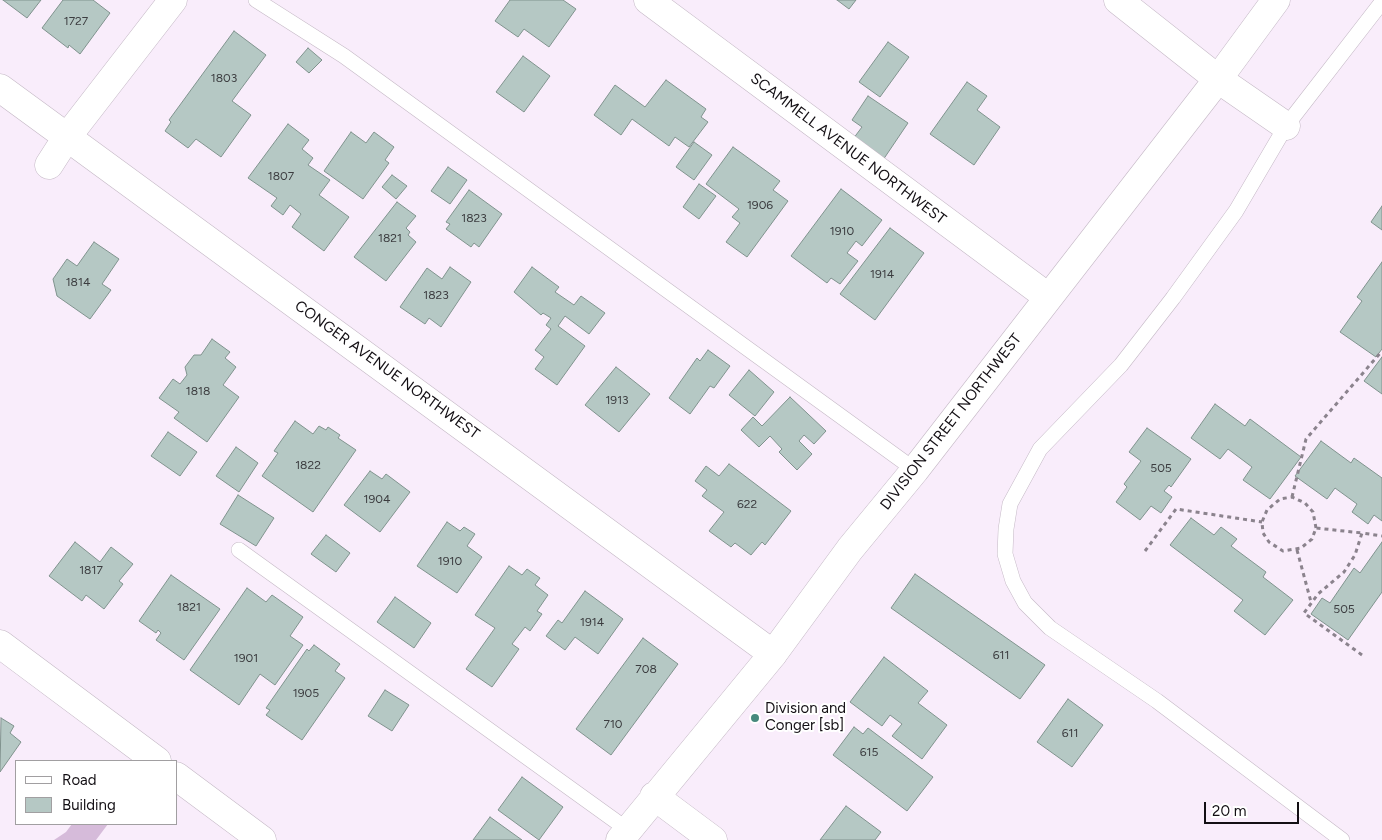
<!DOCTYPE html>
<style>
body{margin:0}
#map{position:relative;width:1382px;height:840px;overflow:hidden;background:#f9edfb;font-family:Figtree,sans-serif}
canvas{display:block}
.legend{position:absolute;left:15px;top:760px;width:162px;height:65px;box-sizing:border-box;background:#fff;border:1px solid #a19fa1;margin:0;padding:6px 9px;list-style:none;font-size:15px;color:#130f14}
.legend li{display:flex;align-items:center;gap:10px;height:25px}
.legend b{width:25px;border:1px solid #a19fa1}
.scale{position:absolute;left:1204px;top:802px;width:95px;height:22px;box-sizing:border-box;border:2px solid #130f14;border-top:0;padding-left:6px;font-size:15px;line-height:18px;white-space:nowrap;color:#130f14;-webkit-text-stroke:4px #fff;paint-order:stroke}
</style>
<div id="map">
<canvas width="1382" height="840"></canvas>
<ul class="legend">
<li><b style="height:6px;background:#fff"></b>Road</li>
<li><b style="height:14px;background:#b5c8c4"></b>Building</li>
</ul>
<div class="scale">20 m</div>
</div>
<script>
const context = document.querySelector('canvas').getContext('2d');
context.lineJoin = 'round';
function paint(path, color) { context.fillStyle = color; context.fill(path, 'evenodd'); }
const shape = rows => new Path2D(rows.map(r => 'M' + r).join(''));
function strokePath(path, color, width, dash) { context.strokeStyle = color; context.lineWidth = width; context.lineCap = dash ? 'butt' : 'round'; context.setLineDash(dash || []); context.stroke(path); }
function label(font, color, halo, rows, align = 'center') {
  context.font = font + ' Figtree,sans-serif'; context.lineWidth = 4; context.setLineDash([]); context.textBaseline = 'middle'; context.strokeStyle = halo; context.fillStyle = color; for (const [text, x, y, turn = 0] of rows) {
    context.save(); context.translate(x, y); context.rotate((+turn || 0) * Math.PI / 180); context.textAlign = isNaN(turn) ? turn : align; if (halo) context.strokeText(text, 0, 0); context.fillText(text, 0, 0); context.restore();
  }
}
paint(shape([
 [72,824,108,824,96,840,54,840,66,832]
]), '#d6bbda');
const building = shape([
 [3,0,41,0,27,18,3,0],
 [63,0,93,0,110,13,80,54,69,45,68,48,42,28,63,0],
 [510,0,563,0,576,9,549,47,524,29,518,37,495,21,510,0],
 [837,0,856,0,849,9,837,0],
 [234,31,266,55,232,101,251,115,221,157,196,139,188,148,165,131,171,122,169,120,234,31],
 [888,42,909,57,880,97,859,82,888,42],
 [308,48,322,60,309,73,296,62,308,48],
 [523,56,550,76,524,112,496,92,523,56],
 [666,80,706,109,701,117,708,122,689,147,675,137,669,146,632,119,621,135,594,115,615,85,645,107,666,80],
 [967,82,987,96,977,110,1000,127,974,165,930,134,967,82],
 [868,96,908,123,883,160,853,139,862,127,852,120,868,96],
 [288,124,309,140,302,149,313,158,308,165,330,180,319,195,349,217,324,251,292,227,301,214,290,205,283,215,271,206,277,198,248,178,288,124],
 [351,132,366,143,374,132,394,147,385,160,389,163,363,199,324,171,351,132],
 [694,142,712,155,694,180,676,167,694,142],
 [733,147,780,181,773,190,788,201,747,257,726,242,740,223,732,217,739,209,706,184,733,147],
 [448,167,467,180,450,204,431,191,448,167],
 [392,175,407,186,396,199,382,187,392,175],
 [699,184,716,196,699,219,683,207,699,184],
 [841,189,882,220,862,246,856,241,847,253,858,261,840,284,831,278,827,283,791,256,841,189],
 [469,190,502,214,479,247,474,243,471,247,446,229,450,224,446,222,469,190],
 [397,202,416,216,406,228,410,232,408,235,416,242,386,281,354,257,397,202],
 [1382,206,1382,230,1371,222,1382,206],
 [890,228,924,253,875,320,840,294,890,228],
 [94,242,119,259,102,284,111,290,90,319,57,296,53,279,67,259,77,266,94,242],
 [1382,262,1382,349,1376,357,1340,332,1362,301,1357,297,1382,262],
 [450,267,471,282,441,327,429,318,425,324,400,307,427,268,442,279,450,267],
 [532,267,559,287,555,292,574,305,581,296,605,313,589,334,565,316,558,326,585,346,557,385,535,369,544,357,535,350,551,329,546,325,551,318,543,313,541,315,514,292,532,267],
 [212,339,230,352,225,358,236,367,223,385,239,397,207,442,174,418,179,412,159,398,173,379,180,384,187,375,185,367,194,355,201,355,212,339],
 [708,350,730,366,714,388,710,386,690,414,669,398,697,358,700,361,708,350],
 [1382,357,1382,394,1364,381,1382,357],
 [616,367,650,394,619,432,585,405,616,367],
 [749,370,774,392,755,416,729,395,749,370],
 [790,397,826,431,814,444,804,435,799,441,812,454,797,470,779,452,782,449,770,436,759,447,741,430,753,417,762,426,790,397],
 [1215,404,1245,426,1250,419,1301,457,1270,499,1243,480,1252,467,1228,449,1220,459,1191,438,1215,404],
 [295,421,313,434,319,426,326,430,328,427,340,435,338,438,356,450,313,512,262,476,278,453,274,451,295,421],
 [1147,428,1191,459,1171,487,1169,485,1164,491,1172,497,1161,513,1151,506,1140,520,1116,502,1127,487,1124,484,1141,461,1129,452,1147,428],
 [168,432,197,452,180,476,151,456,168,432],
 [1321,441,1351,463,1354,458,1382,478,1382,521,1374,515,1368,524,1352,512,1357,504,1335,488,1327,499,1295,476,1321,441],
 [236,447,258,463,239,492,216,476,236,447],
 [729,464,791,511,765,545,762,542,751,555,735,543,731,547,709,531,724,512,702,496,707,490,695,481,706,466,719,476,729,464],
 [370,471,382,479,386,474,410,492,380,532,344,505,370,471],
 [238,495,274,518,256,546,220,524,238,495],
 [1191,518,1214,535,1221,527,1237,539,1231,546,1266,572,1263,577,1293,600,1265,635,1234,611,1243,600,1170,545,1191,518],
 [447,522,460,531,464,527,475,534,467,546,482,557,457,593,417,566,447,522],
 [326,535,350,553,336,572,311,554,326,535],
 [75,542,100,562,111,547,133,564,119,581,123,584,104,609,86,595,82,601,49,576,75,542],
 [1382,542,1382,592,1348,640,1311,614,1322,598,1330,603,1354,568,1360,573,1382,542],
 [509,566,522,575,527,569,540,578,535,585,548,595,537,611,542,614,530,631,525,627,512,644,519,649,492,687,466,669,495,628,475,615,509,566],
 [915,574,1045,665,1020,699,891,608,915,574],
 [171,575,220,609,184,660,156,640,161,633,158,630,156,633,139,621,171,575],
 [247,588,266,602,272,595,303,617,290,636,303,645,275,685,260,674,239,705,190,670,247,588],
 [585,591,623,619,598,654,575,637,565,650,546,636,558,620,562,623,585,591],
 [395,597,431,623,414,648,377,622,395,597],
 [643,638,678,664,611,755,576,729,643,638],
 [314,645,340,664,335,671,345,678,302,740,266,715,270,710,266,708,307,649,309,651,314,645],
 [884,657,928,691,918,703,947,725,922,759,892,736,902,724,890,715,882,726,850,702,884,657],
 [385,690,409,705,392,731,368,716,385,690],
 [1068,699,1103,725,1072,767,1037,742,1068,699],
 [1,718,14,726,10,733,21,742,0,772,1,718],
 [854,727,863,734,868,728,933,777,907,811,833,755,854,727],
 [522,777,563,807,539,840,498,810,522,777],
 [846,806,881,832,875,840,820,840,846,806],
 [490,817,522,840,473,840,490,817]
]);
paint(building, '#b5c8c4');
strokePath(building, '#80938e', 1);
const service = shape([
 [256,0,344,56,915,470],
 [239,550,628,830],
 [1342,840,1157,701,1050,628,1025,603,1013,581,1005,554,1006,529,1010,504,1040,449,1121,365,1173,298,1236,211,1286,126,1382,2]
]);
const minor = shape([
 [648,0,1048,297],
 [1118,0,1218,79,1286,126],
 [0,88,773,654],
 [49,165,67,137,173,0],
 [0,644,157,761],
 [176,776,262,840]
]);
const tertiary = shape([
 [654,796,713,840],
 [620,840,773,654,850,549,915,470,1218,79,1276,0]
]);
strokePath(service, '#c4b8c5', 16);
strokePath(minor, '#c4b8c5', 29);
strokePath(tertiary, '#c4b8c5', 29);
strokePath(shape([
 [1292,497,1306,439,1382,351],
 [1316,528,1313,512,1305,503,1292,497,1280,499,1267,510,1262,522,1263,533,1269,542,1283,551,1301,548,1312,539,1316,528,1362,533],
 [1297,550,1311,602],
 [1145,551,1176,509,1262,522],
 [1362,655,1304,613,1318,594,1344,572,1355,555,1362,533,1382,536]
]), '#8b838d', 3, [4, 4]);
strokePath(service, '#fff', 15);
strokePath(minor, '#fff', 28);
strokePath(tertiary, '#fff', 28);
for (const [x, y, r, color] of [
 [755,718,5,"#46897d"]
]) { const dot = new Path2D(); dot.arc(x, y, r, 0, 2 * Math.PI); context.fillStyle = color; context.fill(dot); strokePath(dot, '#fff', 2); }
label('12px', '#3c3d40', null, [
 ["1727",76,21],
 ["1803",224,78],
 ["1807",281,176],
 ["1906",760,205],
 ["1823",474,218],
 ["1910",842,231],
 ["1821",390,238],
 ["1914",882,274],
 ["1814",78,282],
 ["1823",436,295],
 ["1818",198,391],
 ["1913",617,400],
 ["1822",308,465],
 ["505",1161,468],
 ["1904",377,499],
 ["622",747,504],
 ["1910",450,561],
 ["1817",91,570],
 ["1821",189,607],
 ["505",1344,609],
 ["1914",592,622],
 ["611",1001,655],
 ["1901",246,658],
 ["708",646,669],
 ["1905",306,693],
 ["710",613,724],
 ["611",1070,733],
 ["615",869,752]
]);
label('15px', '#130f14', '#fff', [
 ["SCAMMELL AVENUE NORTHWEST",848,149,37],
 ["CONGER AVENUE NORTHWEST",387,370,36],
 ["DIVISION STREET NORTHWEST",951,422,-52]
]);
label('15px', '#130f14', '#fff', [
 ["Division and",765,709],
 ["Conger [sb]",765,726]
], 'left');
</script>
